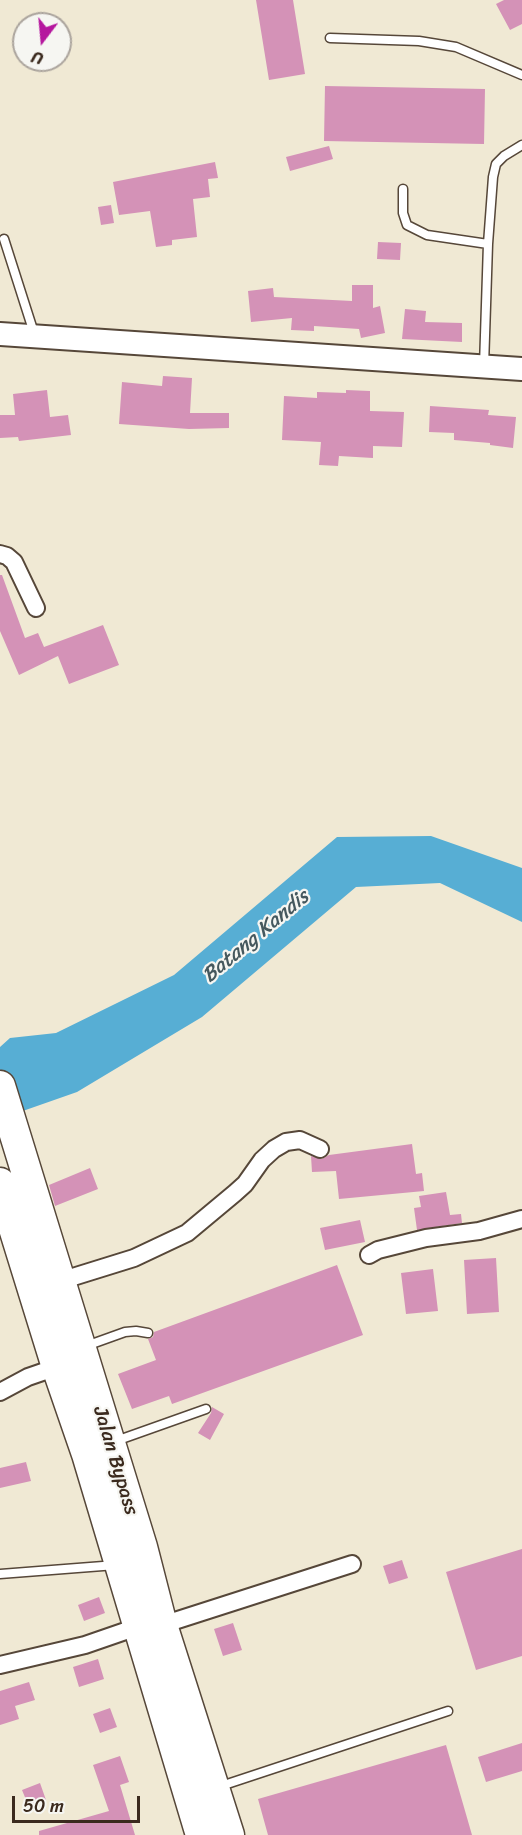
<!DOCTYPE html>
<style>
body{margin:0}
#map{position:relative;width:522px;height:1835px;overflow:hidden;background:#f0e9d4;font-family:Sriracha,sans-serif}
canvas{display:block}
.north{position:absolute;left:12px;top:12px;width:60px;height:60px;box-sizing:border-box;background:#f6f6f2;border:2px solid #aba49d;border-radius:50%;rotate:196deg;font-size:16px;font-weight:700;line-height:24px;text-align:center;color:#3b2a1e}
.north::after{content:'';display:block;margin:auto;width:21px;height:27px;background:#b5179e;clip-path:polygon(50% 0,100% 100%,50% 72%,0 100%)}
.scale{position:absolute;left:12px;top:1796px;width:128px;height:27px;box-sizing:border-box;border:3px solid #3b2a1e;border-top:0;padding-left:8px;font-size:18px;line-height:21px;white-space:nowrap;color:#3b2a1e;-webkit-text-stroke:4px #f6f6f2;paint-order:stroke}
</style>
<div id="map">
<canvas width="522" height="1835"></canvas>
<div class="north">U</div>
<div class="scale">50 m</div>
</div>
<script>
const context = document.querySelector('canvas').getContext('2d');
context.lineJoin = 'round';
function paint(path, color) { context.fillStyle = color; context.fill(path, 'evenodd'); }
const shape = rows => new Path2D(rows.map(r => 'M' + r).join(''));
function strokePath(path, color, width, dash) { context.strokeStyle = color; context.lineWidth = width; context.lineCap = dash ? 'butt' : 'round'; context.setLineDash(dash || []); context.stroke(path); }
function label(font, color, halo, rows, align = 'center') {
  context.font = font + ' Sriracha,sans-serif'; context.lineWidth = 4.5; context.setLineDash([]); context.textBaseline = 'middle'; context.strokeStyle = halo; context.fillStyle = color; for (const [text, x, y, turn = 0] of rows) {
    context.save(); context.translate(x, y); context.rotate((+turn || 0) * Math.PI / 180); context.textAlign = isNaN(turn) ? turn : align; if (halo) context.strokeText(text, 0, 0); context.fillText(text, 0, 0); context.restore();
  }
}
paint(shape([
 [431,836,522,868,522,922,440,883,356,887,202,1017,77,1092,0,1119,0,1047,10,1038,56,1033,174,975,337,837]
]), '#57aed4');
paint(shape([
 [256,0,293,0,305,74,269,80],
 [504,0,522,0,522,24,510,30,496,4],
 [325,86,485,89,484,144,324,141],
 [329,146,333,159,290,171,286,157],
 [215,162,218,178,208,179,210,197,193,199,197,237,172,240,172,245,156,247,150,211,119,215,113,182],
 [111,205,114,223,101,225,98,207],
 [378,242,401,243,400,260,377,259],
 [352,285,373,285,373,308,380,306,385,333,361,338,359,329,314,326,314,331,291,330,292,318,251,322,248,291,273,288,274,297,352,301],
 [405,309,426,311,425,322,462,323,462,342,402,339],
 [163,376,192,378,190,413,229,413,229,428,189,429,119,424,122,382,162,386],
 [47,390,50,417,68,415,71,435,19,441,18,437,0,438,0,415,15,415,13,394],
 [346,390,370,391,370,411,404,412,402,447,373,446,373,458,339,456,338,466,319,465,321,442,282,440,284,396,317,398,317,392,346,393],
 [430,406,489,410,488,415,516,417,513,448,490,445,490,443,454,440,454,433,429,432],
 [0,575,2,575,25,638,38,633,44,647,103,625,119,665,69,684,58,656,19,675,0,631],
 [412,1144,416,1174,422,1173,424,1191,339,1199,336,1171,312,1172,311,1156,322,1159,329,1155],
 [90,1168,98,1189,55,1206,49,1185],
 [446,1192,450,1215,461,1214,462,1223,417,1230,414,1208,421,1207,419,1196],
 [360,1220,365,1242,325,1250,320,1228],
 [496,1258,499,1312,467,1314,464,1260],
 [337,1265,363,1335,172,1404,169,1396,132,1409,118,1374,156,1360,148,1339,153,1337,154,1332],
 [433,1269,438,1311,406,1314,401,1273],
 [212,1407,224,1414,210,1440,198,1433,211,1413],
 [26,1462,31,1481,0,1488,0,1468],
 [522,1549,522,1656,476,1670,446,1572],
 [402,1560,408,1578,389,1584,383,1566],
 [99,1597,105,1613,84,1621,78,1605],
 [233,1623,242,1650,223,1656,214,1629],
 [98,1659,104,1679,79,1687,73,1667],
 [29,1682,35,1700,15,1706,19,1719,0,1725,0,1691],
 [110,1708,117,1727,100,1733,93,1714],
 [522,1743,522,1771,486,1782,478,1757],
 [446,1745,472,1835,268,1835,258,1799],
 [120,1756,129,1782,120,1785,135,1835,39,1835,39,1831,109,1811,93,1765],
 [40,1783,46,1800,29,1807,22,1790]
]), '#d492b7');
const lane = shape([
 [330,38,419,41,456,47,522,75],
 [403,189,403,213,407,225,427,235,488,244],
 [4,239,34,333],
 [484,366,488,244,493,177,496,164,504,156,522,145],
 [86,1346,125,1332,136,1331,148,1333],
 [113,1442,206,1409],
 [0,1574,116,1565],
 [218,1787,448,1711]
]);
const street = shape([
 [0,554,7,556,14,562,36,608],
 [369,1255,378,1250,426,1238,479,1231,522,1219],
 [60,1281,134,1258,187,1233,235,1193,245,1184,262,1160,274,1149,286,1142,300,1140,320,1149],
 [0,1392,28,1377,57,1367],
 [162,1625,352,1564],
 [0,1665,85,1645,140,1626]
]);
const secondary = shape([
 [0,334,522,369]
]);
const highway = shape([
 [0,1086,142,1547,162,1625,229,1835],
 [0,1183,57,1367,87,1454,201,1835]
]);
strokePath(lane, '#564739', 11);
strokePath(street, '#564739', 20);
strokePath(secondary, '#564739', 26);
strokePath(highway, '#564739', 33);
strokePath(lane, '#fff', 8);
strokePath(street, '#fff', 16);
strokePath(secondary, '#fff', 22);
strokePath(highway, '#fff', 30);
label('20px', '#3b2a1e', '#f6f6f2', [
 ["Jalan Bypass",115,1461,73]
]);
label('italic 21px', '#45585e', '#f6f6f2', [
 ["Batang Kandis",256,937,-40]
]);
</script>
